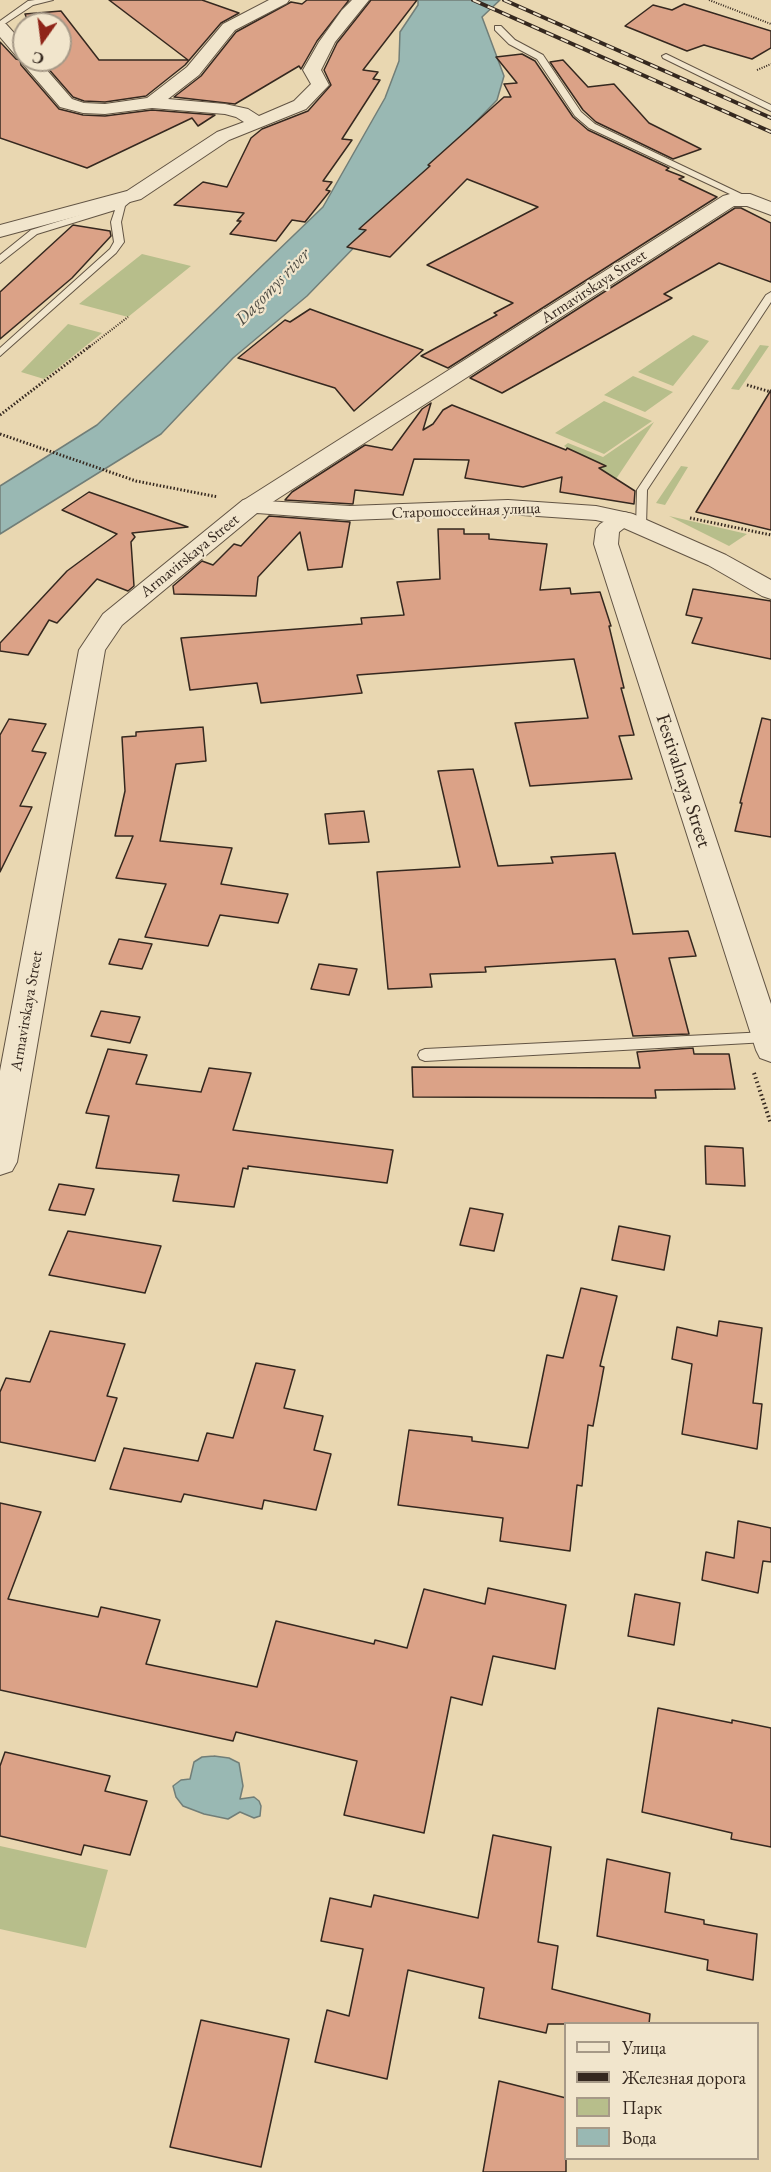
<!DOCTYPE html>
<meta charset="utf-8">
<style>
body{margin:0}
#map{position:relative;width:771px;height:2172px;overflow:hidden;background:#e9d7b1;font-family:"EB Garamond",serif}
canvas{display:block}
.legend{position:absolute;left:564px;top:2022px;width:195px;height:138px;box-sizing:border-box;background:#f1e5cc;border:2px solid #a69987;margin:0;padding:8px 10px;list-style:none;font-size:18px;color:#35281f}
.legend li{display:flex;align-items:center;gap:12px;height:30px}
.legend b{width:30px;border:2px solid #a69987}
.north{position:absolute;left:12px;top:12px;width:60px;height:60px;box-sizing:border-box;background:#f1e5cc;border:2px solid #a69987;border-radius:50%;rotate:194deg;font-size:16px;font-weight:700;line-height:24px;text-align:center;color:#35281f}
.north::after{content:'';display:block;margin:auto;width:21px;height:27px;background:#8f2418;clip-path:polygon(50% 0,100% 100%,50% 72%,0 100%)}
</style>
<div id="map">
<canvas width="771" height="2172"></canvas>
<ul class="legend">
<li><b style="height:8px;background:#f1e5cc"></b>Улица</li>
<li><b style="height:8px;background:#35281f"></b>Железная дорога</li>
<li><b style="height:16px;background:#b7be8b"></b>Парк</li>
<li><b style="height:16px;background:#99b8b3"></b>Вода</li>
</ul>
<div class="north">С</div>
</div>
<script>
const context = document.querySelector('canvas').getContext('2d');
context.lineJoin = 'round';
function paint(path, color) { context.fillStyle = color; context.fill(path, 'evenodd'); }
const shape = rows => new Path2D(rows.map(r => 'M' + r).join(''));
function strokePath(path, color, width, dash) { context.strokeStyle = color; context.lineWidth = width; context.lineCap = dash ? 'butt' : 'round'; context.setLineDash(dash || []); context.stroke(path); }
function label(font, color, halo, rows, align = 'center') {
  context.font = font + ' "EB Garamond",serif'; context.lineWidth = 4.5; context.setLineDash([]); context.textBaseline = 'middle'; context.strokeStyle = halo; context.fillStyle = color; for (const [text, x, y, turn = 0] of rows) {
    context.save(); context.translate(x, y); context.rotate((+turn || 0) * Math.PI / 180); context.textAlign = isNaN(turn) ? turn : align; if (halo) context.strokeText(text, 0, 0); context.fillText(text, 0, 0); context.restore();
  }
}
paint(shape([
 [142,254,191,266,128,317,79,304],
 [68,324,102,333,44,379,21,372],
 [693,335,709,341,673,386,638,372],
 [760,345,769,346,739,390,731,389],
 [633,376,673,392,645,412,604,395],
 [604,401,652,421,604,454,555,433],
 [654,422,616,479,564,446,568,443,603,457],
 [681,466,688,467,665,505,656,503],
 [669,516,747,534,729,546],
 [0,1846,108,1870,86,1948,0,1929]
]), '#b7be8b');
const water = shape([
 [418,0,500,0,482,17,504,76,497,100,307,296,233,358,161,434,0,534,0,486,97,425,323,207,385,98,399,61,400,32,418,5,418,0],
 [214,1756,229,1758,239,1763,243,1786,240,1799,254,1797,259,1801,261,1806,260,1816,254,1818,240,1812,228,1819,204,1814,183,1806,176,1797,173,1786,181,1780,190,1779,194,1762,202,1757,214,1756]
]);
paint(water, '#99b8b3');
strokePath(water, '#717e78', 1.5);
const building = shape([
 [109,0,202,0,239,13,221,23,185,65,146,96,105,102,84,101,73,97,46,66,44,60,60,60,60,24,29,24,25,14,61,11,99,60,188,60,109,0],
 [307,0,349,0,317,41,301,69,299,66,235,104,174,97,201,76,236,32,291,2,302,4,307,0],
 [371,0,417,0,363,70,378,72,373,79,380,80,342,139,352,140,323,181,332,182,326,190,330,191,305,222,292,220,276,241,230,234,241,221,237,221,244,213,174,205,203,182,227,187,251,138,262,129,308,111,331,85,324,70,337,43,371,0],
 [684,4,771,31,771,48,752,59,704,45,687,51,625,26,653,5,672,10,684,4],
 [0,42,16,59,20,60,21,65,59,109,83,115,105,116,152,110,215,115,198,126,192,118,87,168,0,138,0,42],
 [522,54,535,61,573,117,588,130,669,168,666,170,684,177,679,179,717,197,448,368,421,356,497,315,494,313,513,303,427,265,538,207,467,179,390,257,347,247,366,230,359,229,430,166,428,165,504,97,511,97,504,84,517,83,496,57,522,54],
 [563,60,588,87,614,84,649,123,701,149,673,159,596,122,583,110,550,62,563,60],
 [735,208,741,208,771,223,771,282,719,263,664,294,672,298,502,393,470,378,735,208],
 [73,225,110,231,111,236,72,278,0,339,0,292,73,225],
 [310,309,329,316,423,350,354,411,335,388,238,358,285,320,290,322,310,309],
 [771,390,771,530,696,512,746,431,771,390],
 [431,403,423,430,433,424,443,410,452,405,566,450,567,448,606,466,599,468,635,491,634,504,560,492,562,477,523,487,465,478,469,460,414,459,403,495,355,490,353,504,285,500,292,492,365,445,392,450,422,409,431,403],
 [89,492,188,527,132,533,135,537,131,542,134,586,128,591,97,579,57,623,49,620,28,655,0,651,0,643,67,571,117,534,62,510,89,492],
 [269,516,350,522,342,567,308,570,300,532,258,577,256,596,174,594,173,586,202,561,213,565,234,544,241,546,269,516],
 [438,529,464,529,464,534,489,534,489,539,547,544,540,590,570,588,571,594,600,592,611,626,609,626,624,688,621,688,634,735,619,736,632,779,530,786,515,723,588,718,574,659,357,675,362,693,261,703,257,683,190,690,181,638,362,624,361,618,404,615,397,582,440,579,438,529],
 [693,589,771,601,771,659,692,643,702,618,686,615,693,589],
 [762,718,771,720,771,837,735,831,742,803,740,803,762,718],
 [9,719,46,724,32,751,46,753,20,806,32,807,0,872,0,735,9,719],
 [203,727,206,761,176,764,160,841,232,848,221,884,288,894,278,923,220,915,208,946,145,937,166,884,116,878,133,836,115,836,125,791,122,737,136,736,136,732,203,727],
 [473,769,498,866,553,863,551,857,615,853,633,934,688,931,696,956,669,958,689,1034,633,1036,615,959,485,967,486,972,430,974,432,987,388,989,377,872,460,867,438,771,473,769],
 [364,811,369,842,329,844,325,814,364,811],
 [119,939,152,944,142,969,109,964,119,939],
 [319,964,357,969,349,995,311,989,319,964],
 [101,1011,140,1017,130,1043,91,1036,101,1011],
 [693,1048,694,1054,729,1054,735,1089,655,1090,656,1098,413,1097,412,1067,640,1068,637,1052,693,1048],
 [108,1049,147,1055,136,1084,201,1092,209,1068,251,1073,233,1130,393,1150,387,1183,248,1166,248,1169,243,1168,234,1207,173,1201,179,1175,96,1168,109,1116,86,1113,108,1049],
 [705,1146,743,1148,745,1186,706,1184,705,1146],
 [59,1184,94,1189,85,1215,49,1210,59,1184],
 [470,1208,503,1214,494,1251,460,1245,470,1208],
 [619,1226,670,1236,664,1270,612,1260,619,1226],
 [68,1231,161,1246,145,1293,49,1275,68,1231],
 [581,1288,617,1296,600,1366,604,1367,593,1426,588,1425,582,1486,577,1485,570,1551,500,1541,503,1518,398,1505,409,1430,472,1437,472,1441,528,1448,547,1355,563,1358,581,1288],
 [719,1321,762,1328,753,1403,762,1404,757,1449,682,1434,692,1364,672,1359,677,1327,717,1336,719,1321],
 [50,1331,125,1344,107,1396,117,1398,95,1461,0,1442,0,1392,6,1378,30,1382,50,1331],
 [256,1363,295,1370,284,1408,323,1416,314,1450,331,1454,316,1510,264,1500,262,1509,184,1494,181,1502,110,1489,124,1448,198,1461,207,1433,233,1438,256,1363],
 [0,1503,41,1512,8,1599,98,1617,101,1607,160,1620,146,1664,257,1687,276,1621,374,1644,375,1640,407,1648,424,1589,485,1604,488,1588,566,1605,555,1669,493,1656,482,1705,451,1697,424,1833,344,1815,357,1761,236,1732,233,1741,0,1690,0,1503],
 [738,1521,771,1528,771,1562,763,1561,758,1593,702,1580,706,1552,734,1558,738,1521],
 [635,1594,680,1603,674,1645,628,1636,635,1594],
 [658,1708,732,1723,732,1720,771,1728,771,1847,731,1839,732,1833,642,1812,658,1708],
 [5,1752,110,1776,105,1791,147,1801,130,1855,84,1845,81,1855,0,1836,0,1766,5,1752],
 [493,1835,551,1847,538,1942,558,1946,552,1989,650,2014,649,2024,548,2024,546,2033,479,2018,484,1988,408,1970,387,2079,315,2062,327,2010,349,2016,363,1949,321,1941,330,1898,371,1907,374,1895,478,1918,493,1835],
 [607,1859,670,1873,665,1912,704,1920,704,1924,757,1934,753,1980,707,1970,708,1960,597,1936,607,1859],
 [201,2020,289,2039,261,2167,170,2147,201,2020],
 [499,2081,566,2098,566,2172,483,2172,499,2081]
]);
paint(building, '#dba287');
strokePath(building, '#35281f', 1.5);
const service = shape([
 [35,0,53,0,33,5,0,27,0,21,28,1,35,0],
 [495,26,501,26,515,40,543,55,581,112,595,124,754,200,747,202,589,128,575,116,537,59,509,44,495,30,495,26],
 [666,54,771,105,771,111,663,58,662,56,666,54],
 [134,192,138,195,125,206,121,222,124,242,116,253,0,356,0,348,110,249,114,242,111,222,115,210,37,234,0,263,0,255,31,230,118,203,134,192],
 [771,292,771,302,647,490,646,526,640,529,636,528,637,490,766,295,771,292],
 [767,1032,771,1033,771,1041,767,1042,425,1061,420,1059,418,1055,420,1051,425,1049,767,1032]
]);
const minor = shape([
 [269,0,289,0,287,3,235,30,199,75,168,99,225,104,248,109,259,116,294,101,311,84,303,70,319,42,342,10,352,0,369,0,335,42,321,70,329,85,306,109,229,140,141,199,0,237,0,225,127,191,217,132,244,122,236,117,225,114,152,108,105,114,83,113,60,107,23,64,22,58,18,58,0,37,0,22,6,24,24,44,24,60,38,60,72,99,84,103,105,104,147,98,187,67,223,24,269,0],
 [730,194,750,194,771,202,771,215,747,206,734,206,260,510,252,512,244,510,240,505,244,500,723,196,730,194],
 [624,512,632,514,636,519,619,532,618,544,771,1004,771,1062,760,1058,756,1050,594,544,596,529,600,524,616,514,624,512]
]);
const tertiary = shape([
 [252,498,265,501,350,506,508,500,596,506,633,514,726,555,771,580,771,599,762,596,708,565,617,525,596,520,508,514,350,520,257,513,122,625,105,650,17,1162,12,1171,0,1175,0,1071,79,650,103,614,243,500,252,498]
]);
strokePath(service, '#625444', 2);
strokePath(minor, '#625444', 2);
strokePath(tertiary, '#625444', 2);
strokePath(shape([
 [709,0,771,24],
 [757,70,771,64],
 [88,348,128,317]
]), '#35281f', 2, [1, 1.5]);
strokePath(shape([
 [747,385,771,392],
 [0,415,90,346],
 [0,434,136,481,218,497],
 [690,518,771,535]
]), '#35281f', 3, [1.5, 2]);
strokePath(shape([
 [754,1073,771,1124]
]), '#35281f', 4, [1.5, 3]);
paint(service, '#f1e5cc');
paint(minor, '#f1e5cc');
paint(tertiary, '#f1e5cc');
const rail = shape([
 [473,0,771,132],
 [504,0,771,118]
]);
strokePath(rail, '#35281f', 4);
strokePath(rail, '#f1e5cc', 2, [8]);
label('16px', '#35281f', '#f1e5cc', [
 ["Armavirskaya Street",594,287,-33],
 ["Старошоссейная улица",466,511,-2],
 ["Armavirskaya Street",190,556,-39],
 ["Armavirskaya Street",27,1011,-80]
]);
label('italic 18px', '#4e4c44', '#f1e5cc', [
 ["Dagomys river",273,287,-46]
]);
label('20px', '#35281f', '#f1e5cc', [
 ["Festivalnaya Street",683,781,72]
]);
</script>
